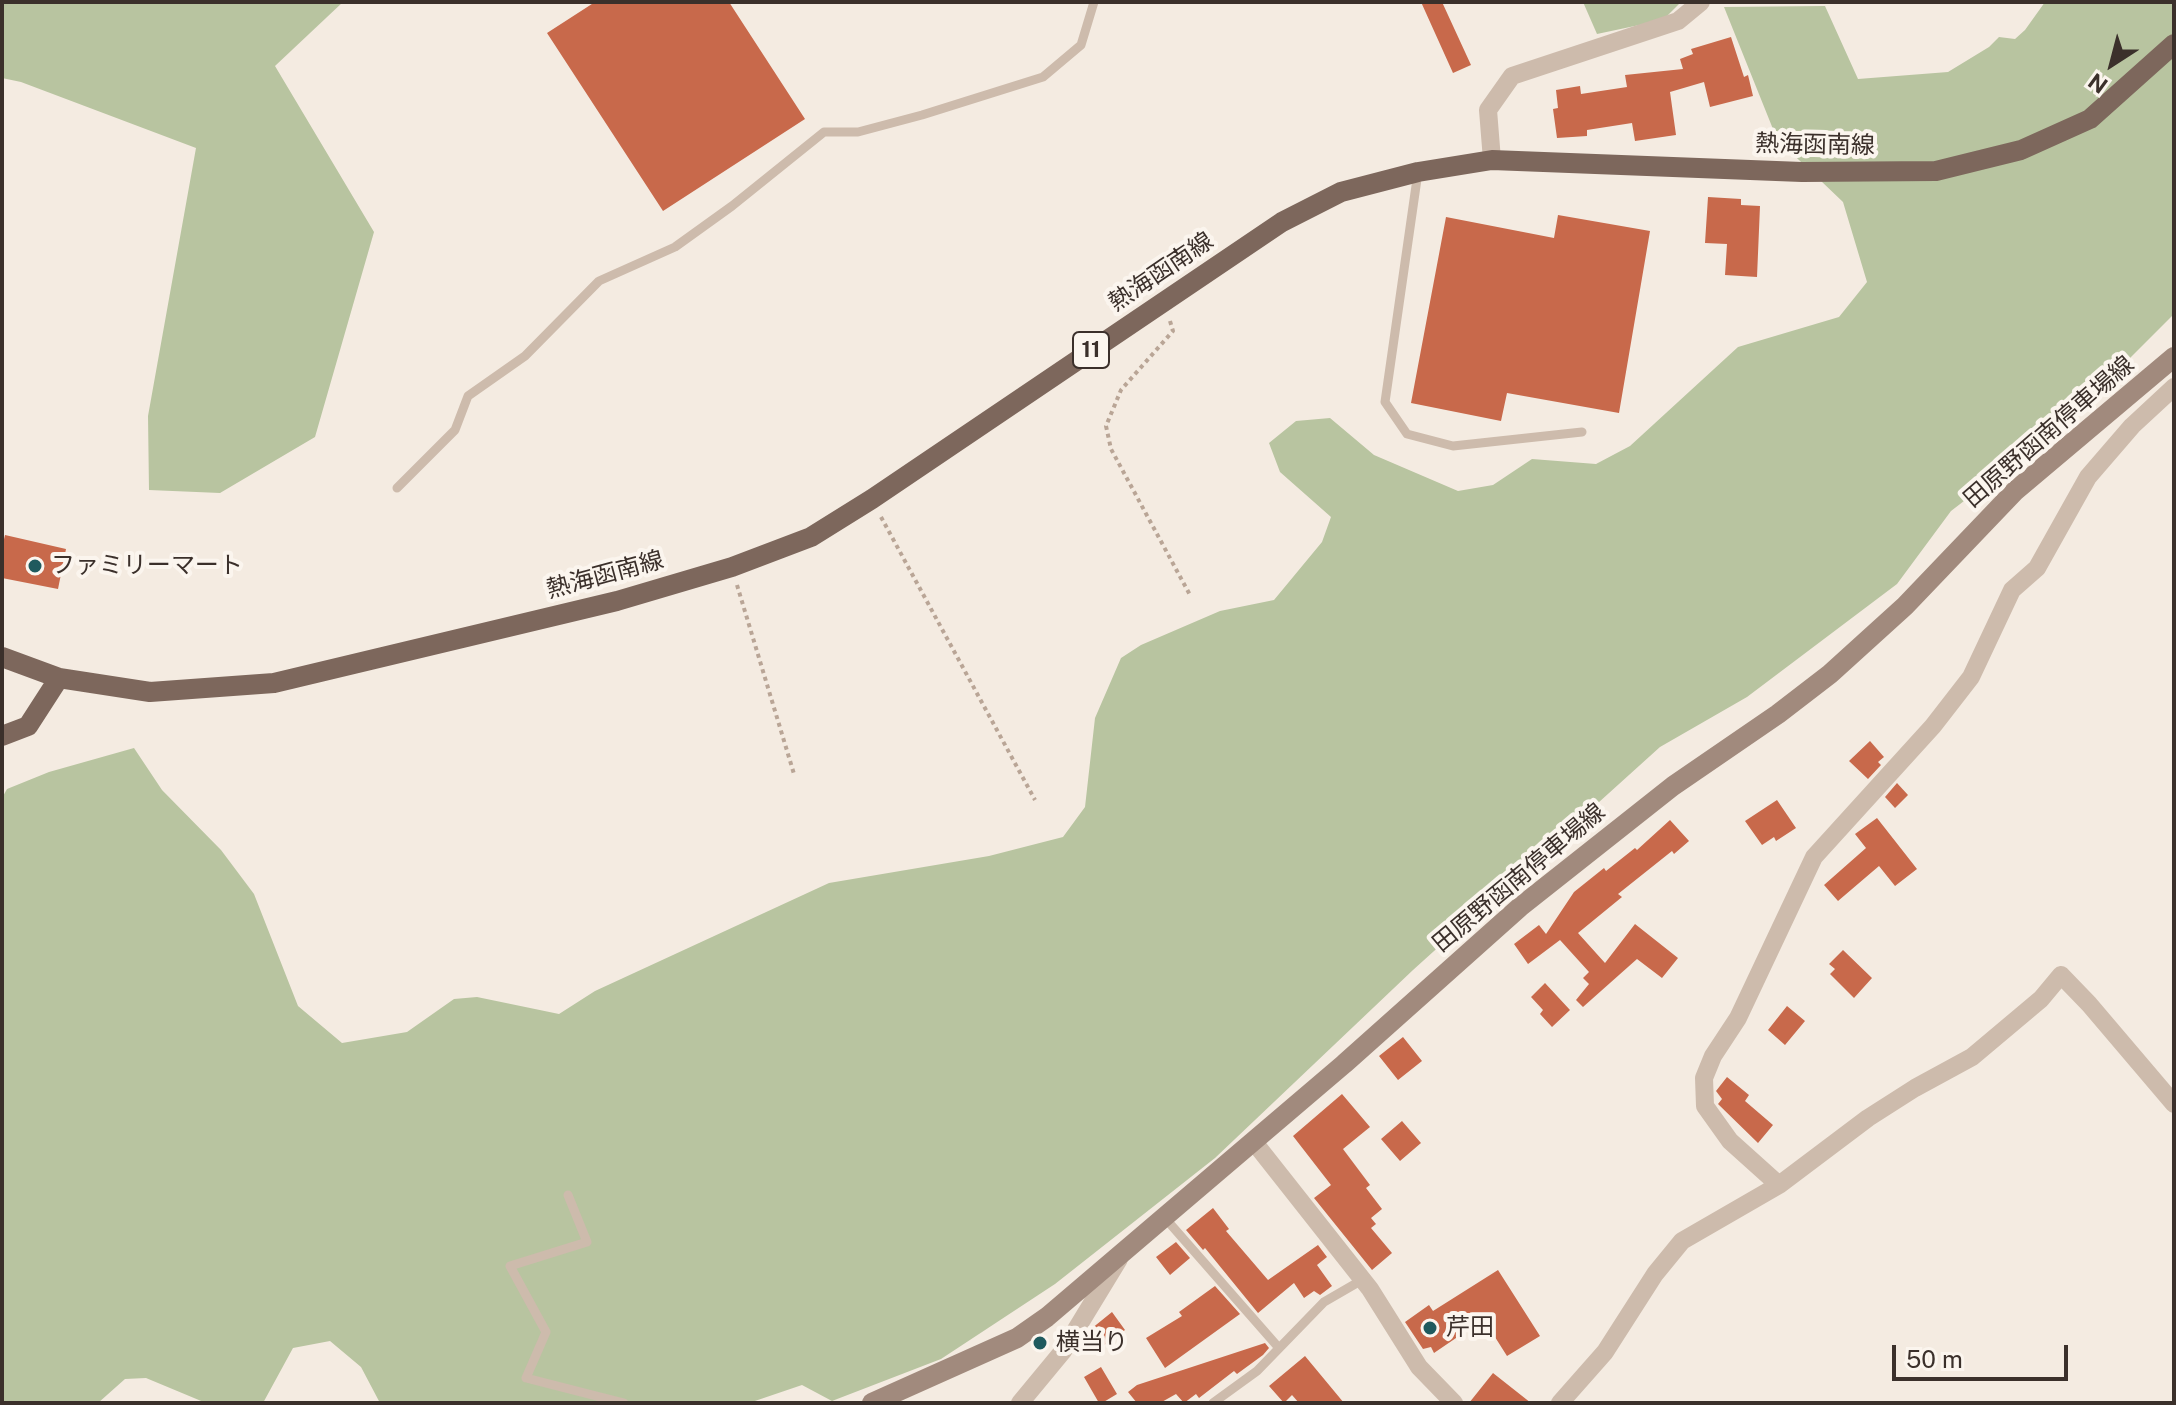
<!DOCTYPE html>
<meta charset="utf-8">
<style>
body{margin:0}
#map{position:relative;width:2176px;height:1405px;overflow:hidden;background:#f4ebe1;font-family:"Public Sans",sans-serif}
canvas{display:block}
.frame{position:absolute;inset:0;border:4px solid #3b302b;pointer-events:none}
.north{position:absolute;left:2072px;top:24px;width:80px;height:80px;-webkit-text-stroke:6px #fbf5ee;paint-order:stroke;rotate:216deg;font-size:22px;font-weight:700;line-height:32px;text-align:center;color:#3b302b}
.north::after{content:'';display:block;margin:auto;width:28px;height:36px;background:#3b302b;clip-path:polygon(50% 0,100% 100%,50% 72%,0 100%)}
.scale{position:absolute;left:1892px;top:1345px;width:176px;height:36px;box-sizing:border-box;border:4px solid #3b302b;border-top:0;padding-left:10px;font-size:24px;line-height:28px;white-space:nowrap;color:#3b302b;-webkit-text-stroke:6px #fbf5ee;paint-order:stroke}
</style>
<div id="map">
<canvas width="2176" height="1405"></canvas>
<div class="frame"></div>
<div class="north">N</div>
<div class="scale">50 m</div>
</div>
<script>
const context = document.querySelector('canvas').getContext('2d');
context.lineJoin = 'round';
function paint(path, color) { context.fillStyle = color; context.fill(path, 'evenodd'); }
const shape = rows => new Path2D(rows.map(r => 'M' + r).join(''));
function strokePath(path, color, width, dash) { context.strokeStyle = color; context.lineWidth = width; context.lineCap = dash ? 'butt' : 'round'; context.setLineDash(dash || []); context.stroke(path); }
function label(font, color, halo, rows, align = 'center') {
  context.font = font + ' "Public Sans","Noto Sans JP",sans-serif'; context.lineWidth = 8; context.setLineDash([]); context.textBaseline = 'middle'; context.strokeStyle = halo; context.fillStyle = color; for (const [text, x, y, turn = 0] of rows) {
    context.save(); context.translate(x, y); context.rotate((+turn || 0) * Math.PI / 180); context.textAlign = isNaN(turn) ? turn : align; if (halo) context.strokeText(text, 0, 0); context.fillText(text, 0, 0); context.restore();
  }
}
paint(shape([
 [2,2,343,2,275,66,374,232,315,437,220,493,149,490,148,416,196,148,21,82,2,78],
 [1583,2,1681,2,1663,20,1597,34],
 [2045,2,2174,2,2174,314,2100,388,2016,461,1951,511,1897,584,1747,697,1660,747,1413,970,1215,1158,1055,1284,941,1359,832,1401,802,1385,749,1403,380,1403,361,1367,330,1341,293,1348,263,1403,206,1403,146,1378,125,1379,98,1403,2,1403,2,798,7,789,49,772,134,748,162,790,221,850,254,894,298,1006,342,1043,407,1032,454,999,477,997,559,1014,595,991,829,883,989,856,1063,837,1085,807,1095,718,1121,658,1141,645,1220,611,1274,600,1322,542,1331,517,1280,472,1269,443,1296,421,1330,418,1374,455,1458,491,1493,485,1532,459,1596,464,1630,446,1738,347,1839,317,1867,282,1843,202,1777,139,1724,7,1825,6,1858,79,1948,72,1989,47,1999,37,2015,39,2025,30]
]), '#b8c4a0');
paint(shape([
 [595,2,729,2,805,119,663,211,547,33],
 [1421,2,1442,2,1471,65,1453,73],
 [1731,37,1744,77,1748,75,1753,96,1710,107,1704,82,1670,92,1676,135,1635,141,1632,123,1587,130,1587,136,1557,138,1553,109,1558,108,1556,90,1580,86,1581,94,1627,87,1625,75,1683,69,1680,59,1693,54,1691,49],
 [1708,197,1741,199,1741,205,1760,206,1757,277,1725,275,1727,244,1705,243],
 [1558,215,1650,231,1619,413,1507,393,1501,421,1411,403,1446,217,1554,238],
 [5,535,66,549,58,589,2,578,2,548],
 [1870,741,1884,757,1878,762,1881,765,1868,779,1849,761],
 [1897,783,1908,795,1895,808,1885,797],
 [1777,800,1796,828,1776,841,1774,837,1762,845,1745,821],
 [1877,818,1917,869,1895,886,1879,866,1838,901,1824,885,1866,848,1855,834],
 [1670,820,1689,841,1674,854,1672,851,1618,894,1622,897,1578,933,1605,963,1635,924,1678,958,1662,978,1637,959,1583,1007,1576,1000,1589,984,1583,978,1589,972,1560,940,1528,964,1514,944,1539,925,1546,934,1574,892,1604,868,1606,871,1635,848,1637,850],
 [1843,950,1872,978,1854,998,1830,974,1835,969,1829,964],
 [1545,983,1570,1010,1552,1027,1540,1014,1543,1010,1531,997],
 [1787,1006,1805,1021,1785,1045,1768,1030],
 [1403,1037,1422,1061,1398,1080,1379,1056],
 [1727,1077,1749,1095,1745,1101,1773,1125,1758,1143,1718,1104,1722,1099,1716,1091],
 [1342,1094,1370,1127,1343,1149,1370,1185,1366,1188,1382,1209,1371,1218,1376,1224,1371,1228,1392,1253,1372,1270,1314,1198,1331,1185,1293,1136],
 [1402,1121,1421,1143,1400,1161,1381,1139],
 [1213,1208,1229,1229,1226,1231,1268,1280,1318,1245,1327,1257,1317,1265,1332,1286,1320,1295,1314,1291,1304,1298,1294,1283,1258,1313,1205,1248,1203,1250,1186,1230],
 [1176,1242,1190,1258,1170,1275,1156,1257],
 [1498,1270,1540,1336,1507,1356,1488,1326,1482,1330,1478,1323,1434,1353,1431,1347,1423,1349,1405,1322,1429,1305,1433,1311],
 [1215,1286,1240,1314,1165,1368,1146,1338,1182,1316,1179,1312],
 [1112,1312,1125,1330,1103,1346,1091,1329],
 [1265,1343,1269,1348,1263,1355,1237,1374,1234,1371,1199,1398,1196,1394,1184,1403,1176,1394,1160,1403,1137,1403,1128,1392,1137,1385],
 [1305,1356,1344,1403,1299,1403,1292,1395,1284,1403,1269,1386],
 [1101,1367,1117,1394,1102,1403,1099,1403,1084,1377],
 [1493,1373,1531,1403,1469,1403]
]), '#c8694b');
strokePath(shape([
 [1170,321,1173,331,1121,390,1106,426,1111,449,1190,595],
 [881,517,1035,800],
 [737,585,794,774]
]), '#b9a596', 4, [4, 4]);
strokePath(shape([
 [1418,172,1385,402,1407,434,1453,446,1582,432],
 [397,488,455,430,468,396,525,356,599,281,675,247,732,206,824,132,858,132,922,115,1043,77,1081,45,1094,2],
 [568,1195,587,1242,510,1266,546,1332,526,1378,624,1403],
 [1165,1218,1279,1348],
 [1213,1403,1257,1371,1324,1302,1362,1280]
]), '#cdbbac', 9);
strokePath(shape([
 [1492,160,1488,110,1512,76,1678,21,1701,2],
 [1254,1142,1370,1289,1419,1367,1454,1403],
 [1779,1185,1730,1141,1705,1106,1704,1078,1713,1056,1738,1018,1814,857,1933,726,1971,677,2012,590,2037,568,2088,477,2132,426,2174,387],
 [1020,1403,1063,1351,1119,1259],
 [1560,1403,1605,1352,1655,1274,1682,1241,1779,1185,1868,1118,1915,1088,1972,1057,2041,999,2061,975,2089,1004,2174,1104]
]), '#cdbbac', 18);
strokePath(shape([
 [872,1403,1017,1338,1047,1317,1344,1064,1520,907,1673,786,1778,714,1830,674,1905,606,2015,491,2174,357]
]), '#a18a7d', 20);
strokePath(shape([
 [2,657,59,678,150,692,274,683,617,601,732,567,811,537,872,499,1282,222,1341,192,1418,172,1492,160,1802,172,1936,171,2021,150,2090,119,2174,44],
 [2,736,28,726,59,678]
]), '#7d675c', 20);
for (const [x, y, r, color] of [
 [35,566,8,"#1f5a5e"],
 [1430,1328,8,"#1f5a5e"],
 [1040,1343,8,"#1f5a5e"]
]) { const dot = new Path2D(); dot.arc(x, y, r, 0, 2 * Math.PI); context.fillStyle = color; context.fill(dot); strokePath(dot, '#fbf5ee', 3); }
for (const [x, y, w] of [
 [1091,350,36]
]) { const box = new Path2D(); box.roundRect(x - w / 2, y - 18, w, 36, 6); context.fillStyle = '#fbf5ee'; context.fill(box); strokePath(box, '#3b302b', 2); }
label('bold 22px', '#3b302b', null, [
 ["11",1091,350]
]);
label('24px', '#3b302b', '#fbf5ee', [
 ["熱海函南線",1815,145,1],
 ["熱海函南線",1161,272,-34],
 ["田原野函南停車場線",2049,432,-41],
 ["熱海函南線",605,575,-15],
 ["田原野函南停車場線",1519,878,-40]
]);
label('24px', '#3b302b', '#fbf5ee', [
 ["ファミリーマート",51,566],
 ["芹田",1446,1328],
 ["横当り",1056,1343]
], 'left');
</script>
